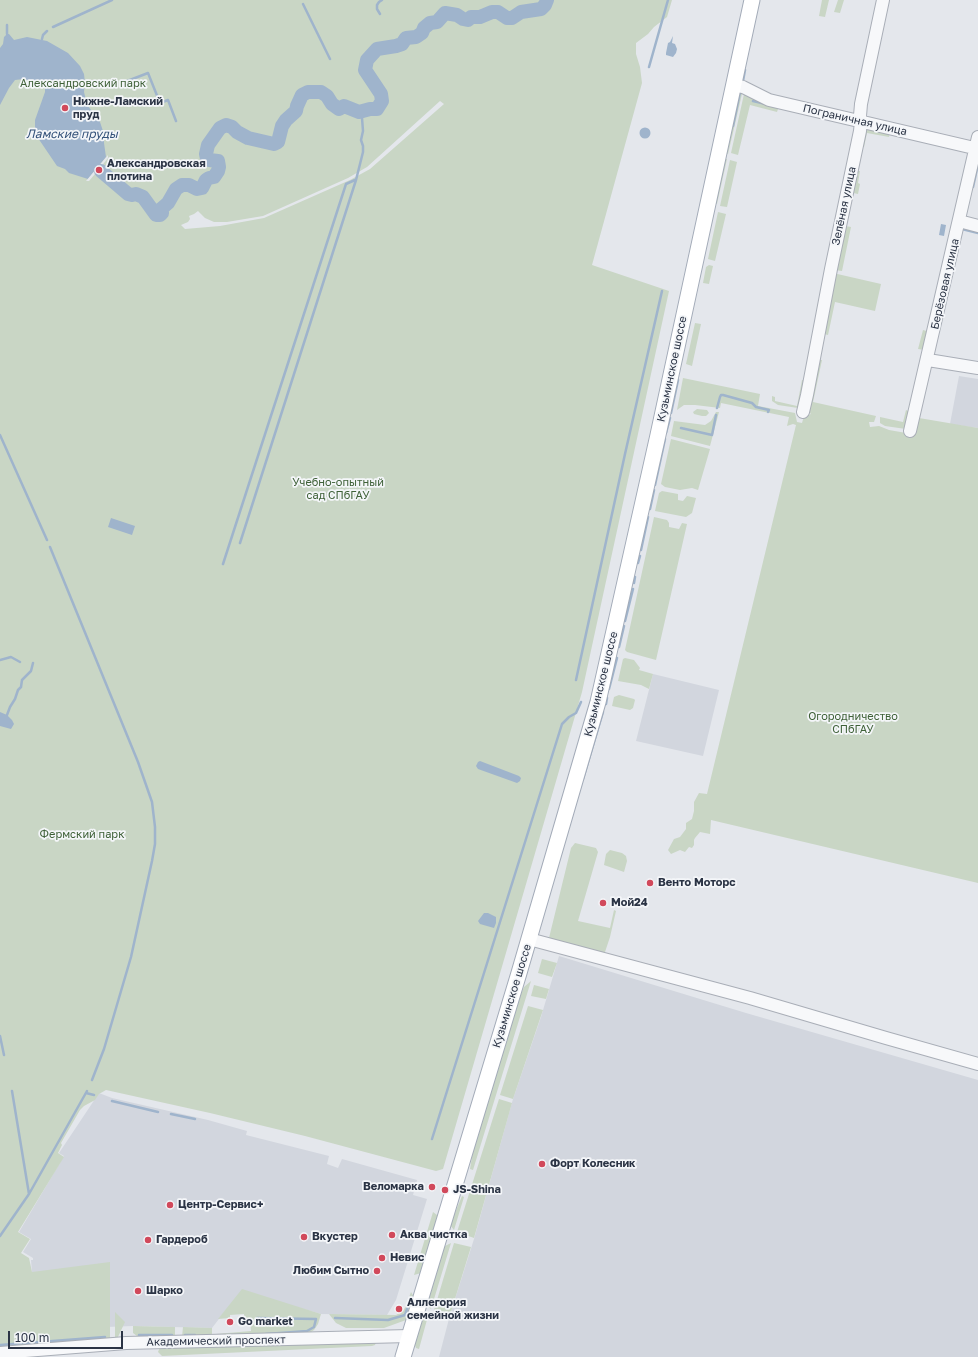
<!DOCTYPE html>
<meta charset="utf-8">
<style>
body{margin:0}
#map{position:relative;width:978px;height:1357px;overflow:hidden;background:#e4e7ec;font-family:"Golos Text",sans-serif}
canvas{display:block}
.scale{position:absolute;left:8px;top:1331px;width:115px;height:18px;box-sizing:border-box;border:2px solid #2b3445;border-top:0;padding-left:5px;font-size:12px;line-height:14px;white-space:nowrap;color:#2b3445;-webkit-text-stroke:3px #f4f6f9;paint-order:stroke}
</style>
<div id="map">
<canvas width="978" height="1357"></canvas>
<div class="scale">100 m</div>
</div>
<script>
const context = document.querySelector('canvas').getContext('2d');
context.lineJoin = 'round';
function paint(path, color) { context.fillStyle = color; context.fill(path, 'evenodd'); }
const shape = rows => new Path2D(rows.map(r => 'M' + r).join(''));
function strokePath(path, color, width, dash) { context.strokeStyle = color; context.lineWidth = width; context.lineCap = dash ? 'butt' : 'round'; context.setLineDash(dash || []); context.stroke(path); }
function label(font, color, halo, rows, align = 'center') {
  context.font = font + ' "Golos Text",sans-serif'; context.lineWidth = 3.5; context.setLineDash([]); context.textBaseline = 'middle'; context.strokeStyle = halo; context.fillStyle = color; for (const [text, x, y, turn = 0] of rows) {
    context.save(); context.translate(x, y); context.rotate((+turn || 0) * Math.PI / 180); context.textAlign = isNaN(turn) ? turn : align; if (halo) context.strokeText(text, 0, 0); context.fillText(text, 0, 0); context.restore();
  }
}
paint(shape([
 [959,376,978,379,978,428,950,424],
 [653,674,719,690,703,756,636,741],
 [559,956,746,1013,978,1080,978,1357,439,1357,450,1315,474,1239,513,1099,541,1017],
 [99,1093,112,1098,208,1120,247,1131,246,1135,329,1156,327,1164,338,1168,342,1159,417,1180,413,1195,427,1199,396,1300,387,1315,321,1314,293,1306,225,1311,212,1328,133,1326,0,1331,0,1277,32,1272,31,1260,33,1260,33,1258,23,1252,31,1239,19,1232,64,1156,59,1153]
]), '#d2d6de');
paint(shape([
 [0,0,672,0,667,17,654,27,648,34,636,43,636,54,640,67,642,83,592,265,669,291,582,692,443,1169,436,1171,305,1136,210,1113,106,1090,99,1094,95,1100,84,1106,80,1110,61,1143,62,1145,58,1153,64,1157,18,1232,30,1239,21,1253,29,1258,32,1272,110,1262,110,1339,0,1347],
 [440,101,444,104,370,169,350,180,264,218,220,226,185,229,181,225,188,222,190,219,189,216,194,214,198,211,205,218,214,222,227,222,263,216,348,178,367,167],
 [822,0,829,0,825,17,819,16],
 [838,0,844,0,840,13,834,12],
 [739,92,741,92,742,94,728,154,725,153],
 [744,94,748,95,756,100,779,106,777,112,750,105,738,155,731,153],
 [864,126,890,133,889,137,867,133,864,147,860,146],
 [724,159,727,159,717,204,714,203],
 [730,160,737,162,727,207,720,206],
 [858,171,860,171,858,183,860,184,858,194,853,193],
 [718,212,726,214,715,261,708,259],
 [845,226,851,227,842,271,835,270],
 [709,265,713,266,709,284,703,283,706,267],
 [833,273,881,284,875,311,835,302,828,335,824,334],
 [695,323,701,324,692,366,686,364],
 [923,330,930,332,925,350,918,349],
 [819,360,822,360,813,402,876,416,874,422,869,422,870,427,879,426,889,430,912,434,919,418,978,428,978,883,711,820,710,834,700,832,695,838,694,840,694,845,692,848,689,847,685,852,680,850,671,854,668,850,674,839,680,837,686,829,686,823,692,819,694,811,694,802,699,793,707,794,796,425,793,424,787,426,789,417,721,403,720,408,695,405,684,405,677,410,683,378,760,394,758,406,795,413,797,422,802,423,804,416,811,414,809,412],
 [802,380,806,380,798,408,778,405,772,401,772,396,775,397,775,401,797,406],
 [697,409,707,410,709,413,706,416,702,416,694,414,693,412],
 [906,410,910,412,906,429,885,426,880,423,880,417,903,422],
 [716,412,719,412,710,446,671,436,674,421,705,425,711,421],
 [671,439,710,449,698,490,692,488,680,490,665,487,661,484],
 [662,491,678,494,678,500,683,501,687,496,696,498,692,513,686,517,655,511,659,493],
 [654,517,667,520,669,523,669,527,679,529,682,523,687,524,656,660,627,652,625,650],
 [625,658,634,660,640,668,639,670,653,674,649,689,641,685,618,681,623,659],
 [619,695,634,699,635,700,633,708,630,710,612,706,614,697],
 [575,843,596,848,598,852,578,921,610,928,614,910,616,911,610,937,605,952,603,953,565,942,552,941,549,938,571,848],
 [610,850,622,853,626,856,627,861,624,872,604,865,606,854],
 [542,959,557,963,552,977,538,973],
 [531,981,473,1170,470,1169,474,1145,521,994,524,987],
 [534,985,549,989,546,999,531,996],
 [528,1006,543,1010,513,1099,500,1095],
 [499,1099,512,1103,474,1238,457,1232],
 [462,1196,464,1197,454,1230,450,1225],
 [433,1212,437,1215,437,1220,421,1273,414,1275],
 [451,1243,431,1309,426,1304,443,1247],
 [454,1243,471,1247,450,1315,434,1310],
 [242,1289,321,1314,318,1324,314,1330,308,1334,216,1337,216,1334,251,1331,250,1319,244,1319,244,1314,230,1315,230,1318,218,1319],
 [411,1292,414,1297,408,1317,406,1320,384,1328,346,1328,336,1323,329,1314,396,1315,401,1312,405,1308],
 [115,1312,125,1322,117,1339,115,1338],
 [428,1316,419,1349,416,1348,414,1343,421,1319],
 [133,1326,175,1327,175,1337,137,1336,133,1333],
 [183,1327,212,1328,212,1337,182,1337],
 [376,1342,375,1345,372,1346,162,1356,158,1352,160,1347]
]), '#c9d6c5');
paint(shape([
 [7,34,9,34,14,40,27,37,47,41,68,53,80,66,84,74,85,83,84,92,86,100,88,106,100,122,104,134,104,143,106,157,88,179,69,173,65,169,57,166,38,138,35,128,35,120,45,92,45,88,41,84,24,79,15,80,9,88,0,105,0,48,3,44,4,37],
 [673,36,672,43,675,44,677,49,676,53,673,57,666,55,666,53,668,43,670,42],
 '639.5 133a5.5 5.5 0 1 1 11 0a5.5 5.5 0 1 1-11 0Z',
 [941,224,946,225,944,236,939,235],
 [111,518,135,526,132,535,108,527],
 [0,712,7,715,12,720,14,724,11,729,0,726],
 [480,761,519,776,521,778,520,781,517,783,478,769,476,766,478,762],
 [484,913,488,913,496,917,496,923,494,928,480,924,478,921]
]), '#9fb4cc');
paint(shape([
 [108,155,108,158,100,168,89,181,86,181]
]), '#e4e7ec');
strokePath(shape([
 [303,4,330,59],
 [380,14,377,9,377,5,379,2,382,0],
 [7,25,7,34],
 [53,27,112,0],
 [42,39,43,35,47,31],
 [649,67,668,0],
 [743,81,745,70],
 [122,83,148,73,160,103,168,100,176,121],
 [753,101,766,104],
 [733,126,740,92],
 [973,187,978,164],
 [962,229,978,233],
 [717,408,720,397,721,395,723,395,752,403,756,407,769,410,768,412],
 [671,413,678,380],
 [681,428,712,435,716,415],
 [666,433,670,418],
 [0,435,47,540],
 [655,485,665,439],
 [650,509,654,490],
 [240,543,356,180,363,152,363,146,361,140,363,131,362,118,364,111],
 [50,547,138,762,152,802,155,827,155,844,152,861,131,957,104,1049,92,1080],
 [641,550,648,517],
 [638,563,640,556],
 [223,564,346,184,355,180],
 [634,583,635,577],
 [625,621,633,589],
 [619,647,624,626],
 [0,660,11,657,20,662],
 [576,680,625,454,662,291],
 [609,689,617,658],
 [606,704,607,698],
 [7,715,10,707,15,699,18,690,21,687,22,680,31,671,33,663],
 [583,779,603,712],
 [0,1036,4,1055],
 [12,1091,29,1194],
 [86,1093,94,1095],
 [112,1101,158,1112],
 [171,1114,195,1119],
 [432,1139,562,724,569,717,576,713,581,702],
 [0,1236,29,1194,87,1091],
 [257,1318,316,1319,314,1327,307,1331,266,1334],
 [335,1318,388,1320,405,1315,408,1306],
 [139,1335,172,1335],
 [185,1335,195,1335],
 [0,1345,105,1337]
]), '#9fb4cc', 2.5);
strokePath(shape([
 [101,171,128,194,132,195,136,194,143,197,156,215,160,215,162,213,161,209,168,203,176,189,182,185,189,185,197,189,202,188,206,180,209,178,214,177,218,171,219,167,218,161,209,160,207,159,206,154,208,145,220,128,226,125,232,127,237,132,248,138,274,144,278,142,282,126,286,120,296,111,297,106,302,95,308,92,321,92,327,96,332,104,339,109,344,106,359,112,370,109,377,109,382,101,381,94,365,70,367,60,377,49,396,46,402,44,406,38,416,37,422,33,424,28,430,23,437,22,445,13,457,15,463,19,468,20,471,17,480,17,492,12,498,12,507,18,512,18,521,12,541,9,545,5,547,0]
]), '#9fb4cc', 14);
const minor = shape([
 [733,85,743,87,769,100,978,149],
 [959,221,978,226],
 [928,360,978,368],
 [803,412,807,395,831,269,860,131,861,121,860,116,861,104,883,0],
 [910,431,978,137],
 [529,939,750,998,886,1038,978,1064],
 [0,1353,126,1343,409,1336]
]);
const major = shape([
 [403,1357,519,973,598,702,658,435,752,0]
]);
strokePath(minor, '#a9aeb7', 14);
strokePath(major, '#a3abb8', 17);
strokePath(minor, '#f7f8fa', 12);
strokePath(major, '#fff', 15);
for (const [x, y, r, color] of [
 [65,108,4,"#d1495b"],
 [99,170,4,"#d1495b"],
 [650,883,4,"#d1495b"],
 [603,903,4,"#d1495b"],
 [542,1164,4,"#d1495b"],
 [432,1187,4,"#d1495b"],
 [445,1190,4,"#d1495b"],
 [170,1205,4,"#d1495b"],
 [392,1235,4,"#d1495b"],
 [304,1237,4,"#d1495b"],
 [148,1240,4,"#d1495b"],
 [382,1258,4,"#d1495b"],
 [377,1271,4,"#d1495b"],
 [138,1291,4,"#d1495b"],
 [399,1309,4,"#d1495b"],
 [230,1322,4,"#d1495b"]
]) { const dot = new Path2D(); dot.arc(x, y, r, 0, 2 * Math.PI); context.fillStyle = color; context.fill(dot); strokePath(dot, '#f4f6f9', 1.5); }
label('11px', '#3f6138', '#f4f6f9', [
 ["Александровский парк",83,84],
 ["Учебно-опытный",338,483],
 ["сад СПбГАУ",338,496],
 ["Огородничество",853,717],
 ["СПбГАУ",853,730],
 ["Фермский парк",82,835]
]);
label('bold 11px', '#2b3445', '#f4f6f9', [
 ["Нижне-Ламский",73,102],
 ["пруд",73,115],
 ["Александровская",107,164],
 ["плотина",107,177],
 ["Венто Моторс",658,883],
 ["Мой24",611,903],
 ["Форт Колесник",550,1164],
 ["Веломарка",424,1187,"right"],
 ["JS-Shina",453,1190],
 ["Центр-Сервис+",178,1205],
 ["Аква чистка",400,1235],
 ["Вкустер",312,1237],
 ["Гардероб",156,1240],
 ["Невис",390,1258],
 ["Любим Сытно",369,1271,"right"],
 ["Шарко",146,1291],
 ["Аллегория",407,1303],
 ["семейной жизни",407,1316],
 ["Go market",238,1322]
], 'left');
label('11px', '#2b3445', '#f4f6f9', [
 ["Пограничная улица",855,120,13],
 ["Зелёная улица",844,206,-78],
 ["Берёзовая улица",945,284,-77],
 ["Кузьминское шоссе",672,369,-78],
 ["Кузьминское шоссе",601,684,-76],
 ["Кузьминское шоссе",512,996,-73],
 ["Академический проспект",216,1341,-1]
]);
label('italic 12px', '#34527a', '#f4f6f9', [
 ["Ламские пруды",72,134]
]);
</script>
